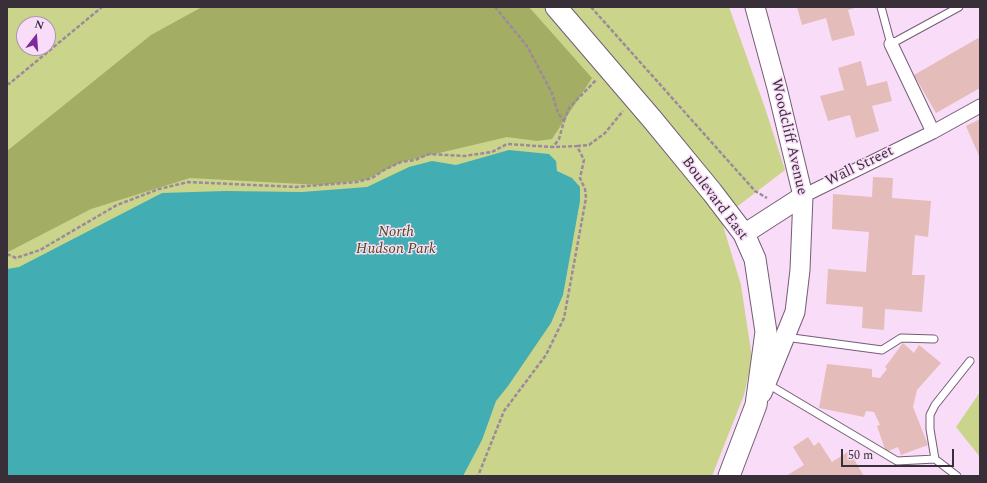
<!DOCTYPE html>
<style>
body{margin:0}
#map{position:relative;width:987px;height:483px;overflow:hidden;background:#f8dcf8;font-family:Spectral,serif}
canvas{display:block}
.frame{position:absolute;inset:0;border:8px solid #392f39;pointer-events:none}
.north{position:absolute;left:16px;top:16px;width:40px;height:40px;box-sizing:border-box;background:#f8dcf8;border:1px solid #ac97ac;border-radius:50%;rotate:17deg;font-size:11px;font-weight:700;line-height:16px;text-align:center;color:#392f39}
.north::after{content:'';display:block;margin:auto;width:14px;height:18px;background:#7f2a99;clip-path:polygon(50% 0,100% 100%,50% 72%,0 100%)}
.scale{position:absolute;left:841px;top:449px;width:113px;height:18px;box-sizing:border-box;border:2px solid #392f39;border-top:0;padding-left:5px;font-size:12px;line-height:14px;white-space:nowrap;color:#392f39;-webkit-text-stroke:3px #f8dcf8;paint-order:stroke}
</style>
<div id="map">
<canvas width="987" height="483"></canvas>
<div class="frame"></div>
<div class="north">N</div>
<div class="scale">50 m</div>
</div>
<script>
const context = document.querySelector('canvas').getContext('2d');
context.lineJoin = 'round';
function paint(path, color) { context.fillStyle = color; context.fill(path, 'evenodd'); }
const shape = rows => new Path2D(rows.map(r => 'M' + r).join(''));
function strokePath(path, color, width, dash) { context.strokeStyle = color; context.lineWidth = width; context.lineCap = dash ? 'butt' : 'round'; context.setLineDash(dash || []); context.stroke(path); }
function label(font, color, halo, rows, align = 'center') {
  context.font = font + ' Spectral,serif'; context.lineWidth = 3; context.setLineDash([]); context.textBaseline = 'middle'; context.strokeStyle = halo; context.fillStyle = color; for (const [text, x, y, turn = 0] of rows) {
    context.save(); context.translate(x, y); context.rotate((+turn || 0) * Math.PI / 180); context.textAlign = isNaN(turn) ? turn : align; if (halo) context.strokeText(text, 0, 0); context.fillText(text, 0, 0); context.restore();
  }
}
paint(shape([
 [7,7,729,7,765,108,785,170,721,219,741,285,752,358,744,395,712,476,7,476],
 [24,24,48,24,48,48,24,48],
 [980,392,980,457,956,427]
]), '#cbd48b');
paint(shape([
 [202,7,529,7,592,78,552,139,537,141,507,137,401,162,365,180,320,185,190,178,91,209,8,252,7,251,7,151,151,35]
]), '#a4ad64');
paint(shape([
 [509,150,549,154,556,161,557,171,572,178,580,187,580,201,563,295,551,323,508,386,496,401,482,440,463,476,7,476,7,269,19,267,162,193,225,191,302,192,367,187,409,167,432,161,456,165]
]), '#42adb2');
paint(shape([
 [797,7,858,7,848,10,855,35,832,41,826,18,802,25],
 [980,37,980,88,936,113,914,75],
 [861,61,867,86,887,81,892,101,872,106,879,131,856,138,850,115,828,121,820,96,844,90,838,68],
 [980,119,980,158,966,126],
 [873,177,893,178,892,198,931,201,928,237,915,235,912,275,925,275,922,312,885,309,884,330,862,328,863,307,826,304,828,269,866,272,869,232,832,229,833,194,872,197],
 [903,343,914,353,919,345,941,363,917,390,913,407,928,445,901,455,898,447,886,452,877,426,880,425,874,412,866,411,864,417,819,408,827,364,872,369,872,377,880,378,887,369,885,367],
 [808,437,814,446,819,442,832,462,849,451,864,476,786,476,804,465,793,447]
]), '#e4bcb9');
const lane = shape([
 [881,7,891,44,959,7],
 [785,337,882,350,901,338,934,339],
 [766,383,897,461,935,459,957,476],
 [935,459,930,429,930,415,935,405,970,361]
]);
const street = shape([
 [891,44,933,132],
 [803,196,933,132,980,106]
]);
const secondary = shape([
 [755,7,777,88,803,196,800,270,795,312,762,393],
 [744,234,803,196]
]);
const primary = shape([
 [556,7,652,119,712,192,744,234,755,259,766,332,756,405,729,476]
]);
strokePath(lane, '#755d75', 9);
strokePath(street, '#755d75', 15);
strokePath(secondary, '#755d75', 21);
strokePath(primary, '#755d75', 23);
strokePath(shape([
 [495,7,527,46,552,93,558,113,564,121,559,139,553,147],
 [591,7,755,191,767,198],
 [7,83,9,84,102,7],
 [564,121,569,108,596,80],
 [577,146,589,145,605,133,623,111],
 [7,254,16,258,40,250,117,205,159,189,188,182,296,187,357,182,372,178,384,170,401,162,415,160,429,154,464,156,492,152,507,144,553,147,577,146,584,160,580,178,585,189,586,198,564,318,546,355,504,411,478,476]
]), '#9c899c', 2.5, [4, 2]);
strokePath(lane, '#fff', 7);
strokePath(street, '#fff', 13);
strokePath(secondary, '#fff', 19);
strokePath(primary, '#fff', 21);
label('15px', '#392f39', '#f8dcf8', [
 ["Woodcliff Avenue",788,137,77],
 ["Wall Street",860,167,-26],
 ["Boulevard East",714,199,53]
]);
label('italic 15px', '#484e17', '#f8dcf8', [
 ["North",396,233],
 ["Hudson Park",396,250]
]);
</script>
